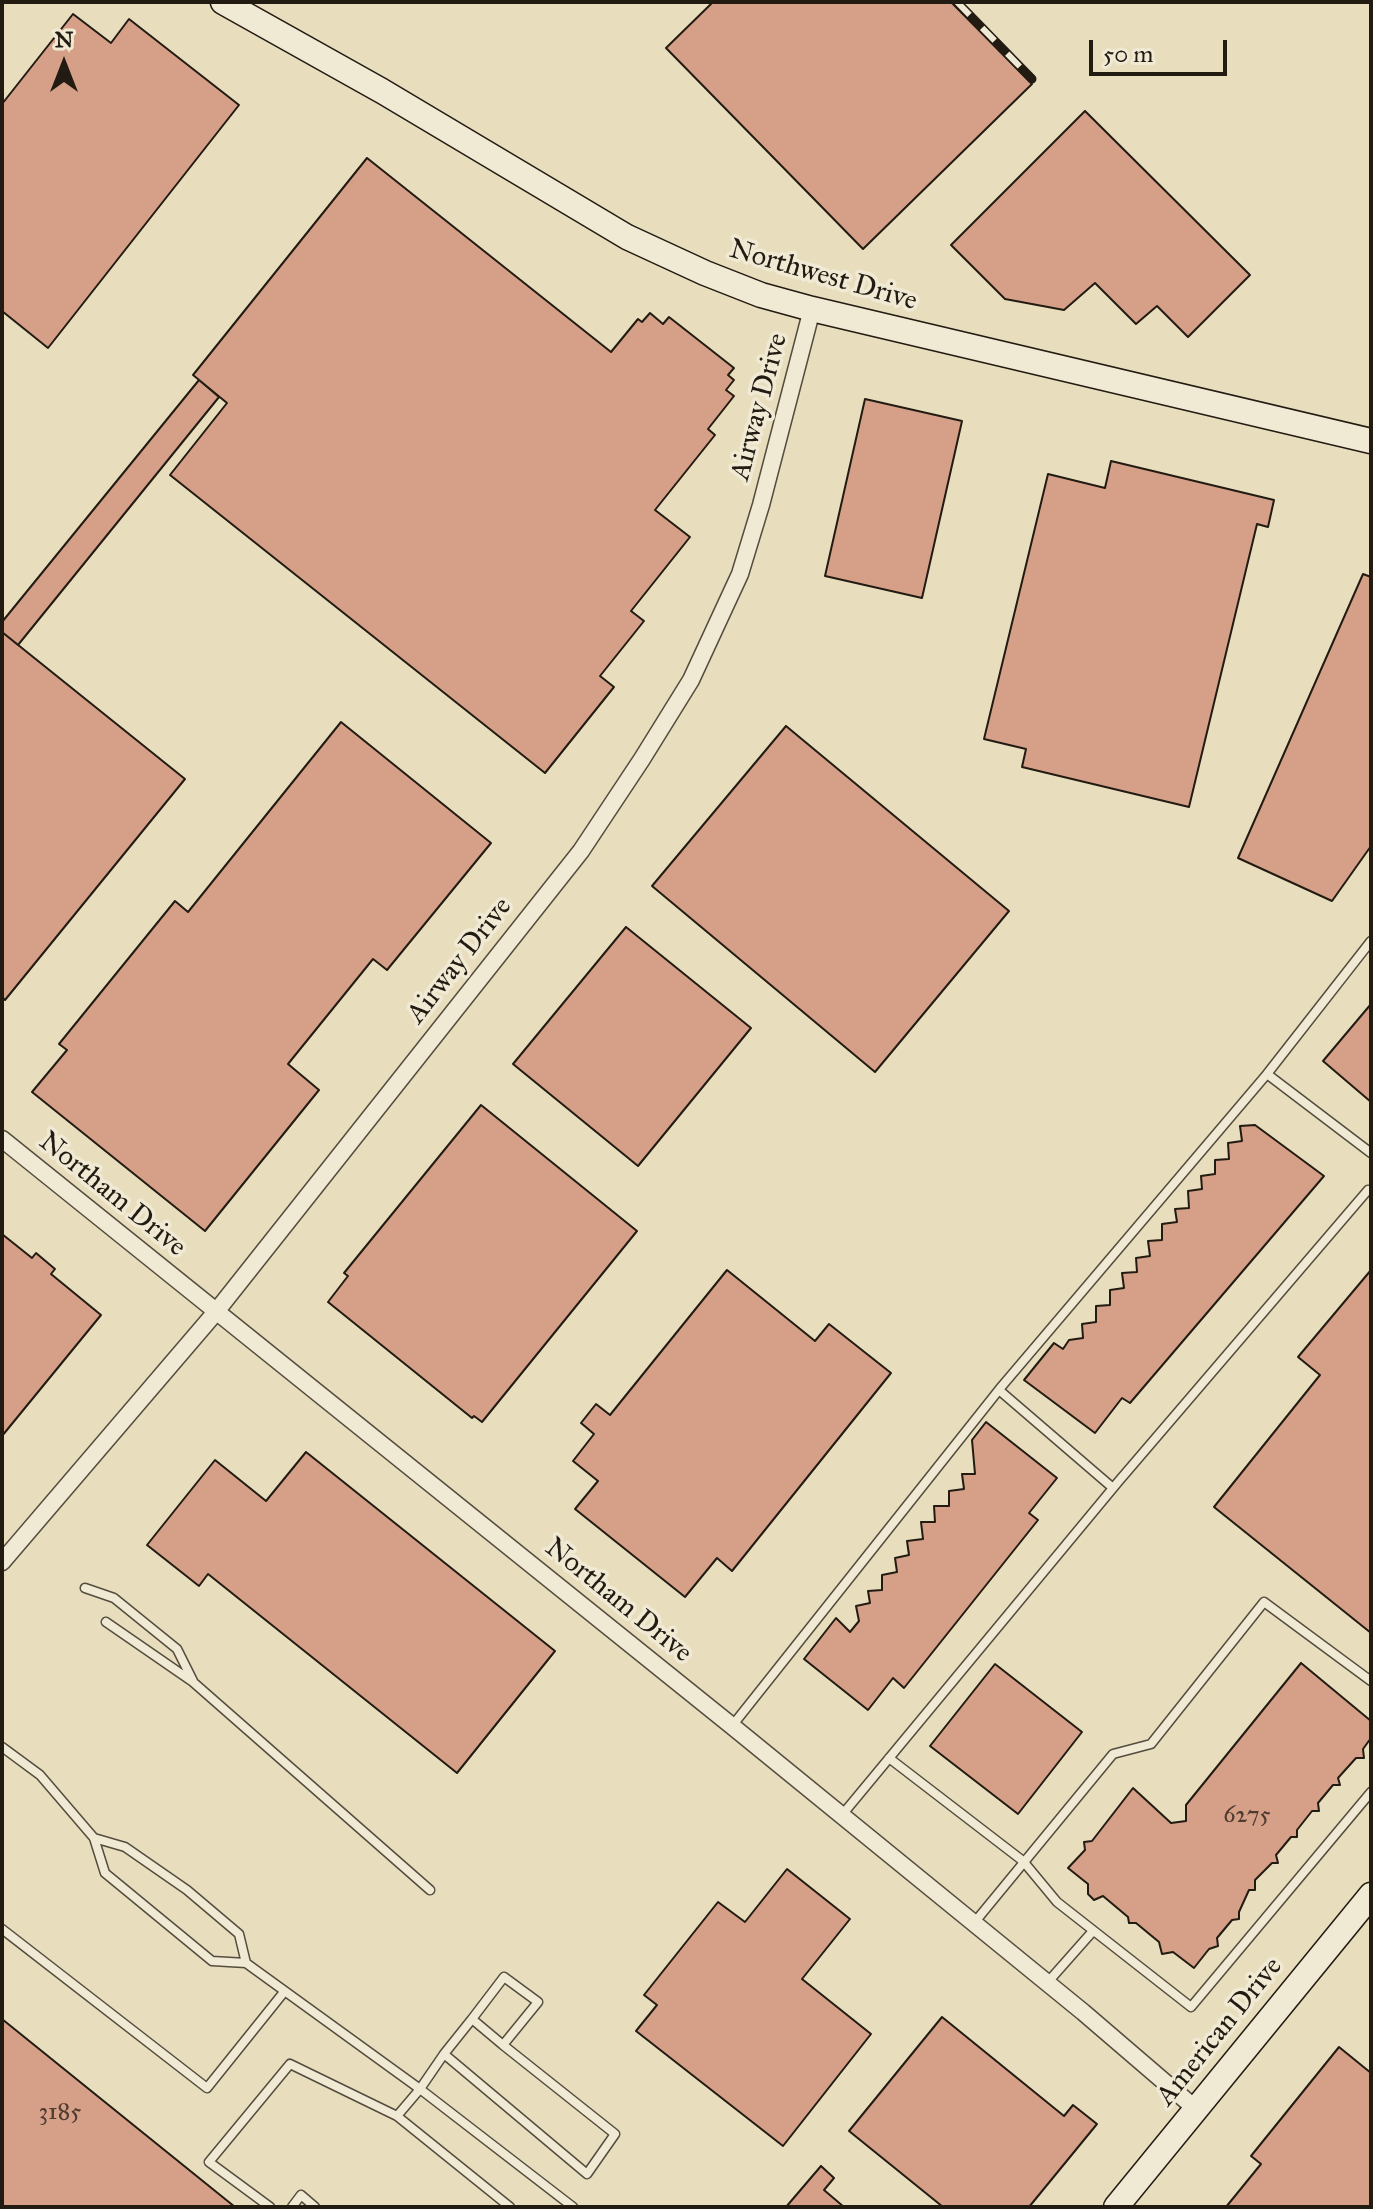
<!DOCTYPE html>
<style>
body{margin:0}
#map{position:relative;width:1373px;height:2209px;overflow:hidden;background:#e8ddbd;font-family:"IM FELL Great Primer",serif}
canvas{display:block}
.frame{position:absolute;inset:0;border:4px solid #221b12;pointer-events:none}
.north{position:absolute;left:24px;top:24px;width:80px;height:80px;-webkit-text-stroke:6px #f0e9d4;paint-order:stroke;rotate:0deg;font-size:22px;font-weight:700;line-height:32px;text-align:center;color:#221b12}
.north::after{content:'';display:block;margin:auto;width:28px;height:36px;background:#221b12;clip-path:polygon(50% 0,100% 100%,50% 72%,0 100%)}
.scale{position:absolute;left:1089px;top:40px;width:138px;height:36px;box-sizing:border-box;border:4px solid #221b12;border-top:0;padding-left:10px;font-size:24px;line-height:28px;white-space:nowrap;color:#221b12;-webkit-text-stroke:6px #f0e9d4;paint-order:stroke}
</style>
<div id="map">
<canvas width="1373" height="2209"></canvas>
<div class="frame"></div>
<div class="north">N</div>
<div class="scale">50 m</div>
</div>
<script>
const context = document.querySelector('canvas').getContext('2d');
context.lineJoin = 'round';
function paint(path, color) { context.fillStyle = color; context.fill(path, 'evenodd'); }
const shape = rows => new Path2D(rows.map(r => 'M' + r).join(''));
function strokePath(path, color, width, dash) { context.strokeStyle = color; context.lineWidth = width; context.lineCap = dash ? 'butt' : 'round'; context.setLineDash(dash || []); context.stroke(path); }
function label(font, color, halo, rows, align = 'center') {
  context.font = font + ' "IM FELL Great Primer",serif'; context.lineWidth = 7; context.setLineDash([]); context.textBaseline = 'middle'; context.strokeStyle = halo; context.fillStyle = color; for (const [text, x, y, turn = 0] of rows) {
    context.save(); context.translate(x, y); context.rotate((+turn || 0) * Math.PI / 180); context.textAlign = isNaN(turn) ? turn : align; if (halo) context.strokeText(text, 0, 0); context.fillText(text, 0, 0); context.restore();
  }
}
const building = shape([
 [713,2,951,2,1032,84,863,249,666,48,713,2],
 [73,14,111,43,129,19,239,105,48,348,2,311,2,104,73,14],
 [1085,111,1250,275,1188,337,1157,306,1136,324,1095,283,1064,310,1005,299,951,245,1085,111],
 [367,158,611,352,638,319,642,322,650,313,663,324,669,317,734,368,728,375,734,380,726,390,734,396,708,429,715,435,655,510,690,537,631,611,644,621,600,676,614,687,545,773,170,475,227,403,193,375,367,158],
 [199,380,219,397,18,645,2,632,2,622,199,380],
 [865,399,962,421,922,598,825,576,865,399],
 [1111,461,1274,500,1268,527,1257,524,1189,807,1022,767,1026,749,984,739,1048,474,1105,488,1111,461],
 [1363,574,1371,577,1371,846,1332,901,1238,858,1363,574],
 [2,632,185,779,5,1000,2,997,2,632],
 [341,722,491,843,387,970,373,959,288,1064,319,1090,205,1231,32,1092,67,1050,59,1044,175,901,188,912,341,722],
 [786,726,1009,911,875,1072,652,886,786,726],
 [626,927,751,1028,638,1166,513,1064,626,927],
 [1371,1004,1371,1102,1323,1061,1371,1004],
 [481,1105,637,1231,482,1422,474,1416,472,1418,328,1302,348,1276,344,1273,481,1105],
 [1255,1125,1324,1176,1130,1403,1122,1398,1095,1433,1024,1380,1054,1343,1063,1349,1069,1340,1083,1338,1082,1324,1096,1322,1096,1306,1110,1305,1110,1290,1124,1288,1122,1273,1137,1272,1136,1258,1150,1256,1148,1241,1162,1240,1162,1224,1177,1222,1175,1209,1189,1208,1188,1191,1202,1189,1201,1176,1215,1174,1215,1160,1229,1159,1228,1143,1242,1141,1240,1126,1255,1125],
 [2,1234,32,1258,36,1253,55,1269,51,1274,101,1315,2,1436,2,1234],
 [727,1270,815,1341,829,1324,891,1373,732,1571,717,1558,685,1597,575,1509,598,1481,573,1461,594,1434,581,1423,596,1404,610,1415,727,1270],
 [1371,1270,1371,1633,1214,1507,1320,1375,1298,1357,1371,1270],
 [986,1422,1057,1478,1029,1513,1038,1520,904,1688,893,1678,868,1710,804,1659,836,1618,850,1632,859,1621,856,1606,870,1603,868,1591,882,1590,882,1575,897,1572,895,1558,909,1555,907,1541,923,1539,921,1522,935,1522,934,1506,949,1506,949,1491,964,1489,962,1474,975,1474,972,1440,986,1422],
 [306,1452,555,1651,457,1773,208,1574,199,1586,147,1545,215,1460,266,1501,306,1452],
 [1301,1663,1371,1721,1371,1738,1363,1749,1364,1758,1356,1758,1338,1778,1340,1785,1333,1785,1318,1803,1319,1811,1312,1811,1297,1830,1297,1837,1291,1837,1276,1855,1278,1863,1272,1863,1255,1880,1255,1890,1249,1890,1239,1912,1239,1919,1232,1920,1217,1938,1218,1946,1209,1949,1194,1968,1173,1952,1162,1954,1159,1942,1136,1923,1129,1923,1128,1917,1103,1896,1094,1900,1088,1894,1088,1884,1068,1868,1085,1850,1084,1842,1092,1841,1133,1788,1171,1823,1186,1821,1186,1805,1301,1663],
 [995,1664,1082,1732,1018,1814,930,1746,995,1664],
 [787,1869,850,1919,802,1979,871,2034,783,2146,636,2031,657,2005,644,1995,718,1902,745,1922,787,1869],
 [942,2017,1064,2116,1073,2105,1097,2124,1029,2207,943,2207,849,2131,942,2017],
 [2,2019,235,2207,2,2207,2,2019],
 [1339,2047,1371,2073,1371,2207,1226,2207,1261,2164,1251,2156,1339,2047],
 [821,2166,834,2178,824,2190,844,2207,786,2207,821,2166]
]);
paint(building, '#d59f88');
strokePath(building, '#221b12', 2);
const lane = shape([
 [1371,941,1267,1074,1371,1153],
 [999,1390,1113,1488],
 [85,1588,114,1598,177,1649,193,1681],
 [106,1622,193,1682,430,1890],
 [732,1726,1002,1386,1267,1074],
 [2,1747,40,1775,94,1838,105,1873,212,1961,246,1963,420,2089,573,2207],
 [889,1758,1023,1861,1057,1902,1191,2007,1371,1792],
 [842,1815,1118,1482,1368,1190],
 [94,1838,125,1847,187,1890,239,1934,246,1963],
 [974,1923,1113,1754,1151,1744,1264,1602,1371,1681],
 [2,1929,207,2088,284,1992],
 [1047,1983,1093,1931],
 [444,2054,472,2019],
 [397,2116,420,2089,444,2054,587,2174,615,2134,503,2045,472,2019,504,1977,538,2002,503,2045],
 [270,2207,209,2162,290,2064,397,2116,510,2207],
 [292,2207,301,2195,315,2207]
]);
const street = shape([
 [2,1139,732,1726,1083,2012,1196,2109],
 [2,1562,215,1313,581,851,642,759,691,680,740,574,761,505,812,309]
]);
const secondary = shape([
 [223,2,382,91,627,237,705,273,761,295,812,309,1371,441],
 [1116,2207,1371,1895]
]);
strokePath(lane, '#544c3d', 11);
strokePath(street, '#544c3d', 19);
strokePath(secondary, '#221b12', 27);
strokePath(lane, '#f0e9d4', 8);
strokePath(street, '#f0e9d4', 16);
strokePath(secondary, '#f0e9d4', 24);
const rail = shape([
 [957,2,1032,79]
]);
strokePath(rail, '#221b12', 9);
strokePath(rail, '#f0e9d4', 6, [18]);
label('24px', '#4f3c30', null, [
 ["6275",1247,1816],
 ["3185",60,2113]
]);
label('28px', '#221b12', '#f0e9d4', [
 ["Northwest Drive",823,276,16],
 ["Airway Drive",760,407,-75],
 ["Airway Drive",460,961,-52],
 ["Northam Drive",112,1195,39],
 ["Northam Drive",618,1601,39],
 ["American Drive",1220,2032,-51]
]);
</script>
